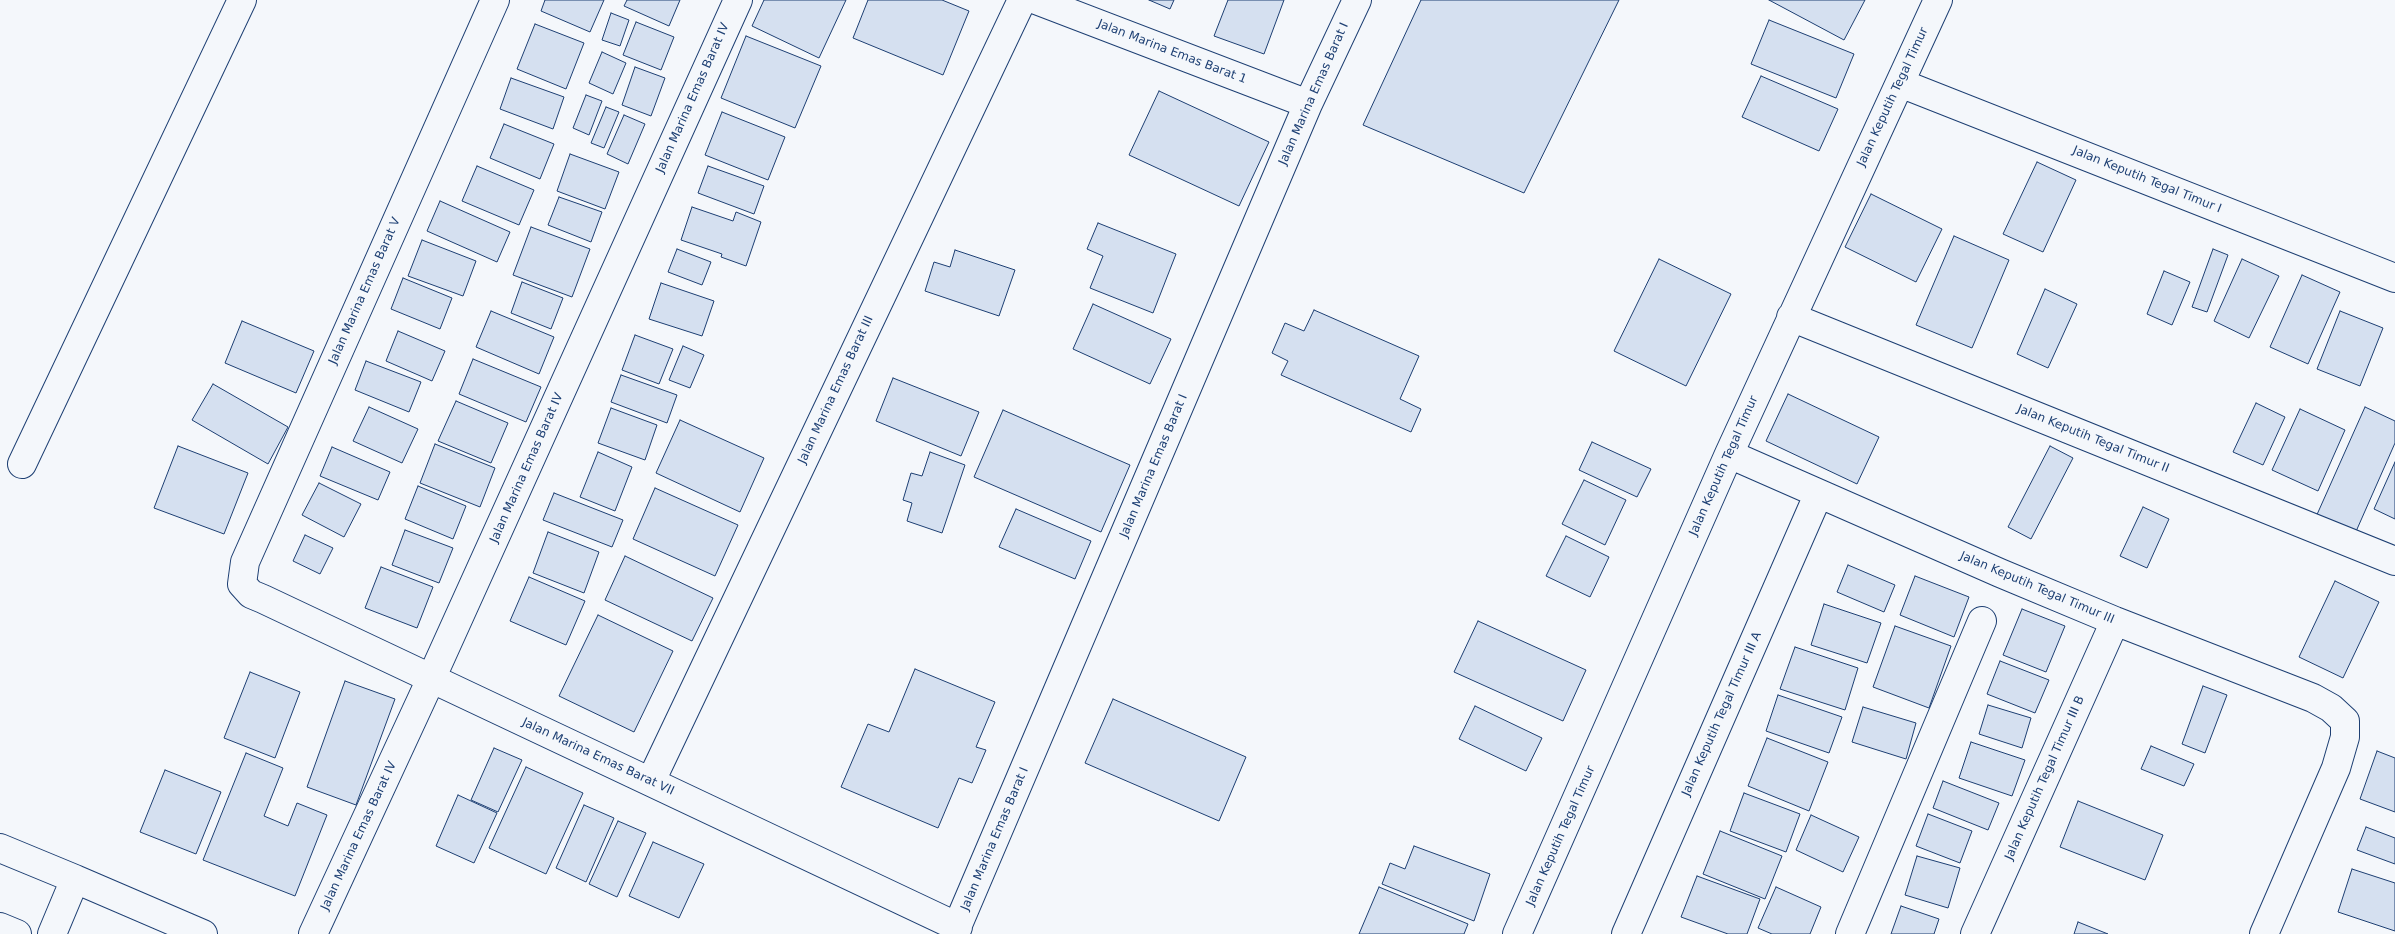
<!DOCTYPE html>
<style>
body{margin:0}
canvas{display:block;background:#f4f7fb}
</style>
<canvas width="2395" height="934"></canvas>
<script>
const context = document.querySelector('canvas').getContext('2d');
context.lineJoin = 'round';
function paint(path, color) { context.fillStyle = color; context.fill(path, 'evenodd'); }
const shape = rows => new Path2D(rows.map(r => 'M' + r).join(''));
function strokePath(path, color, width, dash) { context.strokeStyle = color; context.lineWidth = width; context.lineCap = dash ? 'butt' : 'round'; context.setLineDash(dash || []); context.stroke(path); }
function label(font, color, halo, rows, align = 'center') {
  context.font = font + ' "DejaVu Sans",sans-serif'; context.lineWidth = 4; context.setLineDash([]); context.textBaseline = 'middle'; context.strokeStyle = halo; context.fillStyle = color; for (const [text, x, y, turn = 0] of rows) {
    context.save(); context.translate(x, y); context.rotate((+turn || 0) * Math.PI / 180); context.textAlign = isNaN(turn) ? turn : align; if (halo) context.strokeText(text, 0, 0); context.fillText(text, 0, 0); context.restore();
  }
}
const building = shape([
 [545,0,604,0,590,32,541,11,545,0],
 [627,0,680,0,669,26,624,6,627,0],
 [764,0,846,0,819,58,752,26,764,0],
 [868,0,942,0,969,11,943,75,853,38,868,0],
 [1149,0,1174,0,1170,9,1149,0],
 [1228,0,1284,0,1264,54,1214,36,1228,0],
 [1421,0,1619,0,1524,193,1363,125,1421,0],
 [1769,0,1865,0,1844,40,1769,0],
 [611,13,629,20,620,46,602,40,611,13],
 [1769,20,1854,54,1836,98,1751,64,1769,20],
 [636,22,674,37,661,70,623,55,636,22],
 [535,24,584,43,566,89,517,69,535,24],
 [746,36,821,66,795,128,721,98,746,36],
 [602,52,626,63,613,94,589,83,602,52],
 [635,67,665,78,651,116,622,105,635,67],
 [1761,76,1838,109,1819,151,1742,117,1761,76],
 [511,78,564,97,553,129,500,109,511,78],
 [1159,91,1269,142,1239,206,1129,155,1159,91],
 [586,95,602,101,589,135,573,128,586,95],
 [606,107,619,112,604,148,591,143,606,107],
 [722,112,785,137,768,180,705,155,722,112],
 [624,115,645,124,628,164,607,154,624,115],
 [504,124,554,144,540,179,490,158,504,124],
 [570,154,619,172,605,209,557,191,570,154],
 [2037,162,2076,180,2043,252,2003,234,2037,162],
 [477,166,534,190,519,225,462,201,477,166],
 [708,166,764,186,754,214,698,193,708,166],
 [1871,194,1942,229,1916,282,1845,247,1871,194],
 [559,197,602,212,591,242,548,225,559,197],
 [440,201,510,232,497,262,427,231,440,201],
 [692,207,733,221,736,212,761,222,746,266,721,257,722,254,681,240,692,207],
 [1098,223,1176,254,1153,313,1090,288,1103,256,1087,249,1098,223],
 [531,227,590,249,572,297,513,275,531,227],
 [1954,236,2009,260,1972,348,1916,325,1954,236],
 [422,240,476,261,463,296,408,276,422,240],
 [677,249,711,262,702,285,668,272,677,249],
 [2213,249,2228,255,2207,312,2192,307,2213,249],
 [955,250,1015,270,999,316,925,291,934,262,950,267,955,250],
 [1659,259,1731,294,1686,386,1614,351,1659,259],
 [2242,259,2279,276,2249,338,2214,321,2242,259],
 [2164,271,2190,282,2172,325,2147,314,2164,271],
 [2302,275,2340,292,2308,364,2270,347,2302,275],
 [403,278,452,298,440,329,391,309,403,278],
 [522,282,563,298,551,329,511,313,522,282],
 [661,283,714,301,702,336,649,319,661,283],
 [2045,289,2077,304,2048,368,2017,354,2045,289],
 [1093,304,1171,339,1150,384,1073,349,1093,304],
 [1314,310,1419,356,1400,399,1421,409,1411,432,1281,375,1288,361,1272,353,1285,323,1304,331,1314,310],
 [491,311,554,337,539,374,476,347,491,311],
 [2340,311,2383,328,2360,386,2317,369,2340,311],
 [242,321,314,351,296,393,225,363,242,321],
 [398,331,445,351,432,381,386,361,398,331],
 [635,335,673,349,659,384,622,370,635,335],
 [683,346,704,355,690,388,669,380,683,346],
 [473,359,541,387,526,422,459,394,473,359],
 [366,361,421,382,409,412,355,390,366,361],
 [621,375,677,395,667,423,611,402,621,375],
 [893,378,979,412,961,456,876,421,893,378],
 [213,384,288,427,268,464,192,420,213,384],
 [1788,394,1879,437,1857,484,1766,441,1788,394],
 [456,401,508,423,491,463,438,441,456,401],
 [2256,403,2285,417,2263,465,2233,452,2256,403],
 [369,407,418,429,402,463,353,441,369,407],
 [2365,407,2395,421,2395,443,2354,536,2315,519,2365,407],
 [611,408,657,425,645,460,598,443,611,408],
 [2300,409,2345,430,2318,491,2272,470,2300,409],
 [1003,410,1130,465,1101,532,974,477,1003,410],
 [680,420,764,458,740,512,656,473,680,420],
 [1592,442,1651,469,1637,497,1579,470,1592,442],
 [435,444,495,468,480,507,420,483,435,444],
 [178,446,248,473,224,534,154,508,178,446],
 [2050,446,2073,458,2031,539,2008,527,2050,446],
 [332,447,390,472,378,500,320,476,332,447],
 [598,452,632,467,615,511,580,497,598,452],
 [930,452,965,465,942,533,907,521,912,503,903,500,911,473,922,476,930,452],
 [2395,462,2395,519,2374,509,2395,462],
 [1584,480,1626,500,1605,545,1562,524,1584,480],
 [319,483,361,504,344,537,302,515,319,483],
 [418,486,466,506,453,539,405,519,418,486],
 [655,488,738,525,715,576,633,539,655,488],
 [554,493,623,520,612,547,543,520,554,493],
 [2143,507,2169,519,2147,568,2120,556,2143,507],
 [1016,509,1091,541,1075,579,999,547,1016,509],
 [405,530,453,548,439,583,392,565,405,530],
 [548,532,599,552,584,593,533,573,548,532],
 [305,535,333,548,320,574,293,561,305,535],
 [1566,536,1609,557,1590,597,1546,576,1566,536],
 [625,556,713,598,692,641,605,600,625,556],
 [1848,565,1895,585,1884,612,1837,592,1848,565],
 [381,567,433,587,417,628,365,608,381,567],
 [1915,576,1969,597,1954,637,1900,615,1915,576],
 [529,577,585,601,566,645,510,621,529,577],
 [2335,581,2379,602,2343,678,2299,657,2335,581],
 [1824,604,1881,623,1867,663,1811,645,1824,604],
 [2022,609,2065,626,2046,672,2003,655,2022,609],
 [598,615,673,651,634,732,559,696,598,615],
 [1478,621,1586,670,1563,721,1454,672,1478,621],
 [1895,626,1951,646,1929,708,1873,687,1895,626],
 [1795,647,1858,668,1845,710,1780,689,1795,647],
 [2000,661,2049,680,2035,713,1987,694,2000,661],
 [915,669,995,702,976,747,986,750,972,783,959,778,938,828,841,787,868,724,889,732,915,669],
 [250,672,300,692,275,758,224,738,250,672],
 [345,681,395,699,356,805,307,787,345,681],
 [2203,686,2227,695,2205,753,2182,744,2203,686],
 [1778,695,1842,717,1829,753,1766,731,1778,695],
 [1113,699,1246,757,1219,821,1085,763,1113,699],
 [1988,705,2031,718,2022,748,1979,734,1988,705],
 [1475,706,1542,738,1526,771,1459,739,1475,706],
 [1863,707,1916,723,1906,759,1852,742,1863,707],
 [1767,738,1828,762,1809,811,1748,786,1767,738],
 [1971,742,2025,760,2012,796,1959,778,1971,742],
 [2151,746,2194,764,2184,786,2141,769,2151,746],
 [494,748,522,760,498,812,471,800,494,748],
 [2377,751,2395,758,2395,812,2360,799,2377,751],
 [246,753,283,768,264,816,288,826,297,803,327,815,295,896,203,860,246,753],
 [526,767,583,793,546,874,489,848,526,767],
 [165,770,221,792,196,854,140,832,165,770],
 [1943,781,1999,803,1988,830,1933,808,1943,781],
 [1744,793,1800,814,1786,852,1730,831,1744,793],
 [458,795,497,813,474,863,436,846,458,795],
 [2078,801,2163,835,2145,880,2060,847,2078,801],
 [584,805,614,818,586,882,556,868,584,805],
 [1928,814,1972,831,1960,863,1916,846,1928,814],
 [1811,815,1859,837,1843,872,1796,850,1811,815],
 [618,821,646,833,617,897,589,884,618,821],
 [2366,827,2395,838,2395,864,2357,850,2366,827],
 [1720,831,1782,856,1765,899,1703,874,1720,831],
 [653,842,704,864,679,918,629,896,653,842],
 [1414,846,1490,874,1474,921,1382,884,1390,863,1405,869,1414,846],
 [1917,856,1960,868,1948,908,1905,895,1917,856],
 [2352,869,2395,883,2395,931,2338,912,2352,869],
 [1697,876,1760,899,1747,934,1728,934,1681,917,1697,876],
 [1379,887,1468,924,1464,934,1359,934,1379,887],
 [1776,887,1821,907,1810,934,1772,934,1758,928,1776,887],
 [1901,906,1939,919,1934,934,1891,934,1901,906],
 [2078,922,2108,934,2074,934,2078,922]
]);
paint(building, '#d5e0f0');
strokePath(building, '#1d3f73', 1);
const minor = shape([
 [495,0,245,562,242,584,251,594,263,599,958,927],
 [1036,0,1308,104],
 [1900,83,2395,278],
 [1791,317,2395,561],
 [1729,454,2000,573,2115,621,2313,698,2331,708,2345,721,2345,737,2336,768,2264,934],
 [22,464,242,0],
 [651,781,1022,0],
 [0,848,75,879],
 [0,927,17,934],
 [52,934,75,879,203,934],
 [313,934,431,679,738,0],
 [954,934,1308,104,1357,0],
 [1517,934,1729,454,1938,0],
 [1626,934,1818,495],
 [1850,934,1982,621],
 [1975,934,2115,621]
]);
strokePath(minor, '#1d3f73', 30);
strokePath(minor, '#f4f7fb', 28);
label('12px', '#1d3f73', '#f4f7fb', [
 ["Jalan Marina Emas Barat 1",1172,52,21],
 ["Jalan Marina Emas Barat I",1314,94,-66],
 ["Jalan Keputih Tegal Timur",1893,97,-65],
 ["Jalan Marina Emas Barat IV",693,98,-66],
 ["Jalan Keputih Tegal Timur I",2147,180,22],
 ["Jalan Marina Emas Barat V",365,291,-66],
 ["Jalan Marina Emas Barat III",836,390,-65],
 ["Jalan Keputih Tegal Timur II",2093,439,22],
 ["Jalan Marina Emas Barat I",1154,466,-67],
 ["Jalan Keputih Tegal Timur",1724,466,-66],
 ["Jalan Marina Emas Barat IV",527,468,-66],
 ["Jalan Keputih Tegal Timur III",2037,588,23],
 ["Jalan Keputih Tegal Timur III A",1722,714,-66],
 ["Jalan Marina Emas Barat VII",598,757,25],
 ["Jalan Keputih Tegal Timur III B",2045,778,-66],
 ["Jalan Marina Emas Barat IV",359,836,-65],
 ["Jalan Keputih Tegal Timur",1561,836,-66],
 ["Jalan Marina Emas Barat I",995,839,-67]
]);
</script>
